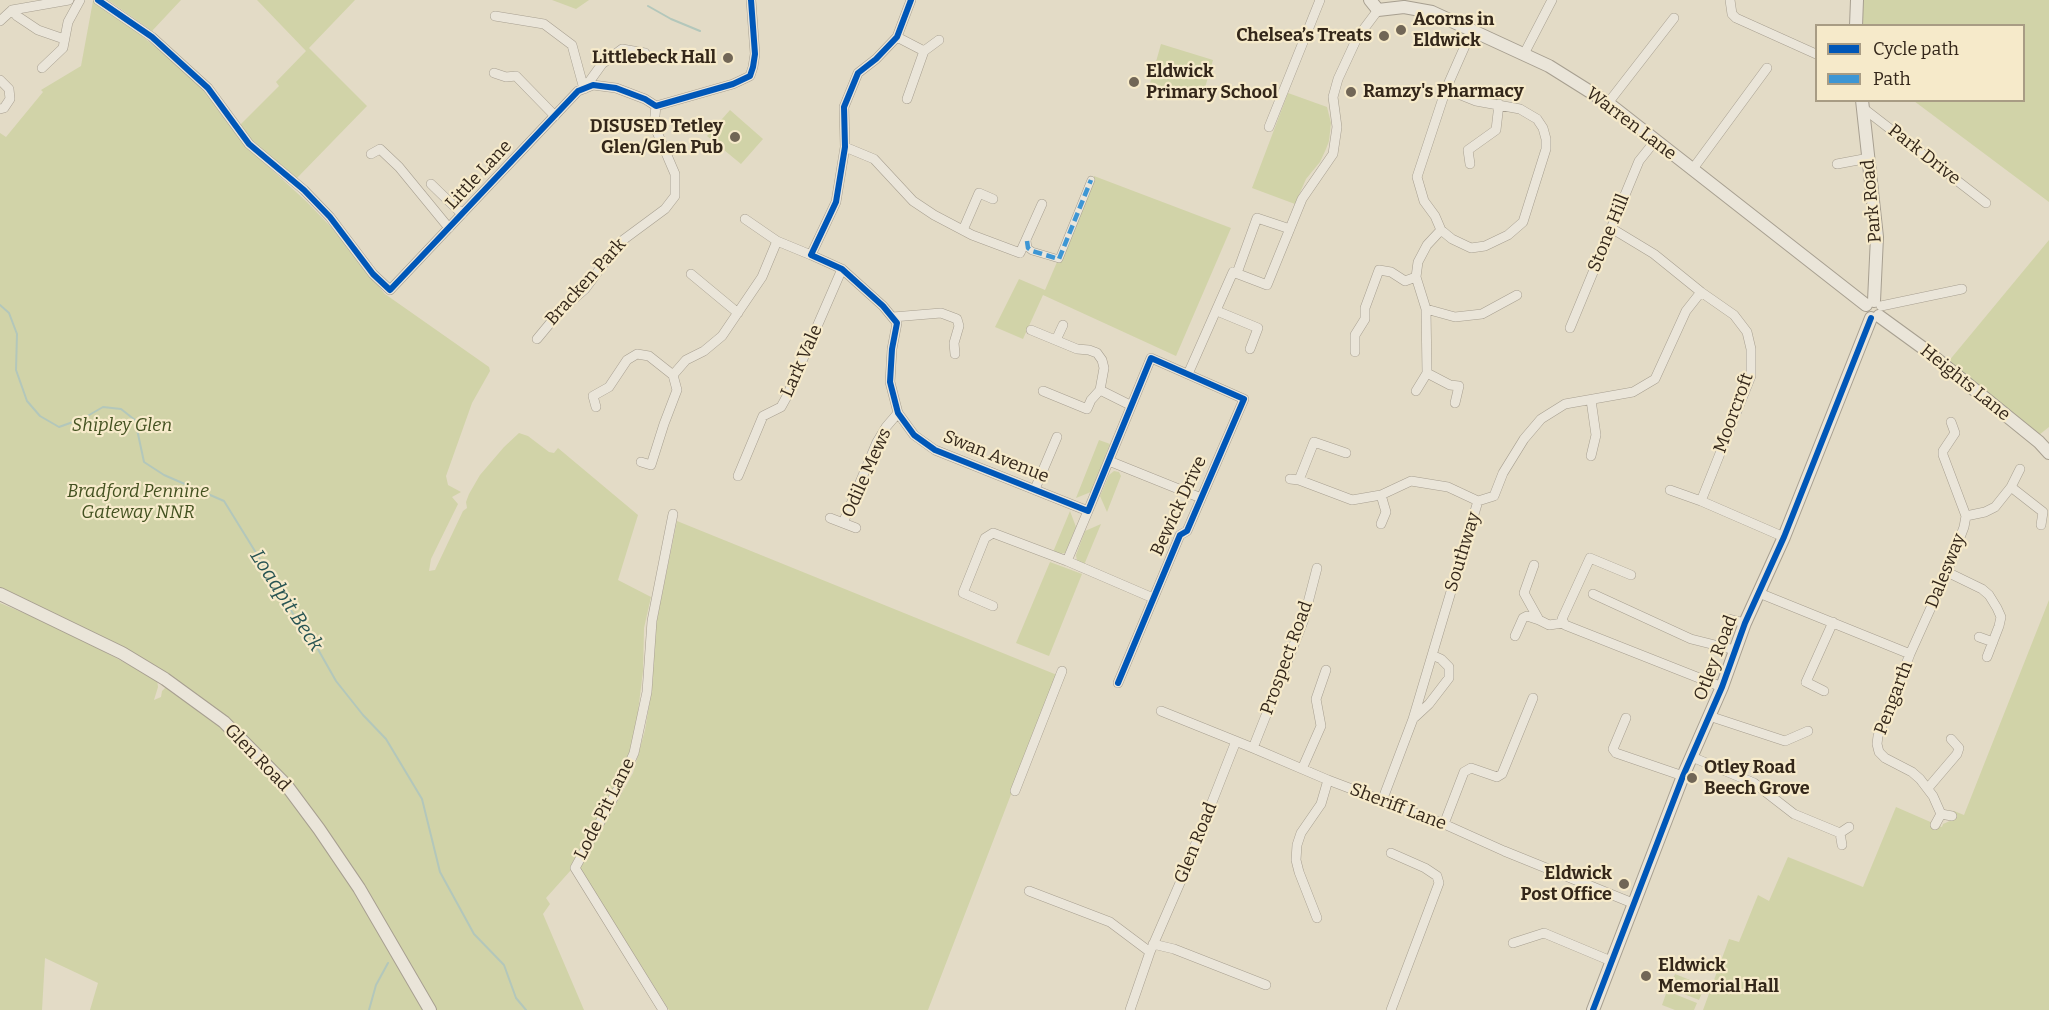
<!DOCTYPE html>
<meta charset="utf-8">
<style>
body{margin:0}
#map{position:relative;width:2049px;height:1010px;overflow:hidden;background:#e3dbc6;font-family:Bitter,serif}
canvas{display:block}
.legend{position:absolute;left:1815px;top:24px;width:210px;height:78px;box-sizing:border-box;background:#f6eaca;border:2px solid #a89c84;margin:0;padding:8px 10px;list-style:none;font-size:18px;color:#34271a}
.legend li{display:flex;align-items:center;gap:12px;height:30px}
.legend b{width:30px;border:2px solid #a89c84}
</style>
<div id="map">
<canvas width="2049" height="1010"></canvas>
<ul class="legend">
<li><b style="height:8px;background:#0057b8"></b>Cycle path</li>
<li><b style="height:8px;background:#3d96d4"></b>Path</li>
</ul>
</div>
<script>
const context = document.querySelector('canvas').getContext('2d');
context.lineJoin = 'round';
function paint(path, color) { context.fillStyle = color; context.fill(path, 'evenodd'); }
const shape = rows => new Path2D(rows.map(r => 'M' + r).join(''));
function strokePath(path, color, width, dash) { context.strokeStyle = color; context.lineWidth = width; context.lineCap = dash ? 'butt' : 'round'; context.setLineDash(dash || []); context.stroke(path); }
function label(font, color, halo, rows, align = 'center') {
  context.font = font + ' Bitter,serif'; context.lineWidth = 4.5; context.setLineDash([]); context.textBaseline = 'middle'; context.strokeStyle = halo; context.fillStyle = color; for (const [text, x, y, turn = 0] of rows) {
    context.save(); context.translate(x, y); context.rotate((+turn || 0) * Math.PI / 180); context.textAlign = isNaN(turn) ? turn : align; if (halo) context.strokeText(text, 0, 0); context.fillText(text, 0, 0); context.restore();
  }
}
paint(shape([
 [108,0,181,0,152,31],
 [257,0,355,0,309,48,367,106,297,178,254,144,239,126,279,86,276,82,306,51],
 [552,0,589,0,576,9],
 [1862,0,2049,0,2049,202,1914,101,2024,100,2024,26,1861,26],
 [93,1,132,28,195,79,246,146,307,202,331,227,385,294,489,367,490,371,472,403,446,476,448,485,461,492,452,497,458,504,431,559,429,571,435,570,463,511,467,508,466,502,469,494,480,475,504,447,519,433,528,436,549,452,554,453,558,448,638,515,618,580,651,597,644,628,643,671,636,728,629,756,619,782,570,867,571,870,546,898,550,904,543,914,584,1010,434,1010,285,780,183,687,0,592,0,133,6,137,43,92,41,90,81,66],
 [1161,44,1213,60,1202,98,1150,83],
 [1288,93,1327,107,1331,123,1329,141,1326,149,1320,162,1306,179,1295,204,1252,188],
 [730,110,763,139,741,164,707,136],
 [1094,176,1231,228,1176,356,1043,295,1023,339,995,327,1019,279,1045,290],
 [2049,240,2049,427,2039,435,1948,362],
 [1099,440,1110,444,1091,492,1076,498],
 [1114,471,1119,472,1121,476,1107,512,1100,496,1109,475],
 [1070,511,1076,527,1065,553,1059,554,1053,552],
 [677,521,1057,675,928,1010,669,1010,580,868,633,773,645,730,652,687,656,624],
 [1101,524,1084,565,1077,561,1076,555,1085,531],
 [1050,562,1082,574,1049,656,1016,643],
 [2049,600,2049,1010,1703,1010,1729,939,1739,942,1758,895,1769,901,1788,857,1863,887,1896,807,1942,827,1943,824,1952,820,1954,811,1964,815],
 [0,603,62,629,157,680,158,687,154,700,161,697,162,691,167,686,190,701,224,730,269,774,290,798,324,843,360,900,425,1010,90,1010,98,983,45,958,42,1010,0,1010],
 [1675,974,1705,986,1699,1000,1669,988],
 [1667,991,1697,1003,1694,1010,1675,1010,1662,1005]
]), '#d1d3a8');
strokePath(shape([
 [648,6,671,19,700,31],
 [0,305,9,313,17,334,16,370,27,401,40,416,59,427,84,418,103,407,121,409,135,420,144,462,164,475,224,501,258,556,274,587,315,644,336,681,363,715,386,739,422,799,440,872,474,934,504,965,516,998,526,1010],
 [369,1010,376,985,388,963]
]), '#b3c7bb', 2);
const pedestrian = shape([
 [1027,241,1028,248,1032,251,1059,259,1091,180]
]);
const minor = shape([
 [98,0,152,37,208,88,249,144,304,190,330,217,373,274,390,290,578,91,593,85,616,88,645,99,656,106,733,84,750,76,753,67,755,54,751,0],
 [911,0,897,37,876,59,858,73,844,107,845,147,836,202,811,255,842,269,883,306,897,323,892,349,890,382,898,413,914,435,935,450,1088,511,1151,358,1244,399,1187,531,1180,535,1118,683],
 [1730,0,1732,14,1736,18,1816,54],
 [12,10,69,0],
 [495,16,544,24,572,45,584,89],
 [0,21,12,10,17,16,38,30,64,39],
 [897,37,924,51],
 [1524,54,1552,0],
 [42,68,63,48,68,22,80,0],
 [494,73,506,77,516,76,555,116],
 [0,80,9,89,10,99,4,108,0,109],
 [584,89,602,64,622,49,645,53],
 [1446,89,1476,101,1520,109,1537,119,1543,128,1546,139,1546,149,1523,222,1508,235,1485,246,1471,248,1452,239,1441,230,1435,216,1424,201,1417,177,1446,89,1472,30],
 [907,99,924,51,939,40],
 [1608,103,1674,18],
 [1863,108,1986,203],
 [1269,127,1320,0],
 [845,147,874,159,913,201,934,215,972,235,1020,253,1042,204],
 [371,154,380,149,399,167,449,228],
 [1470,164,1468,150,1496,130,1499,104],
 [1837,164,1869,158],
 [1692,170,1767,68],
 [431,184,462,214],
 [1611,228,1654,254,1701,292,1734,315,1747,332,1751,349,1751,376,1701,501,1784,537],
 [963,230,979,193,993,199],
 [1441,230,1427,245,1418,262,1416,277,1426,309,1427,373,1450,385,1459,386,1455,403],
 [777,241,811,255],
 [1237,273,1257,218,1290,229],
 [691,274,738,313],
 [1881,306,1962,289],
 [1426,309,1455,317,1482,314,1517,295],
 [1217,311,1258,328,1250,349],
 [893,317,941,313,957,319,959,326,954,343,955,354],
 [1570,328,1639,161,1655,141],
 [1031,330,1077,349,1089,350,1097,353,1102,360,1104,368,1100,390,1130,405],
 [537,339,561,310,585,289,619,243,665,209,675,196,675,174,654,125,656,106],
 [1056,340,1063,325],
 [1355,352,1355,335,1365,319,1365,308,1379,270,1391,272,1405,281,1416,277],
 [1188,374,1233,272,1267,285,1302,199,1333,154,1337,127,1333,97,1338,79,1357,38,1378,10],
 [1043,391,1087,409,1091,400,1100,390],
 [1416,391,1427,373],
 [596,407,593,396,609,387,627,360,637,354,649,356,673,375],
 [1951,422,1955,433,1943,451,1943,455,1966,516,1964,527,1947,572,1910,654,1878,736,1877,744,1879,752,1885,758,1912,772,1920,779,1933,796,1941,814,1952,816],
 [1591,456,1596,435,1591,400],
 [1109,461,1201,498],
 [641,462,651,465,664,424,677,390,673,375,686,360,704,351,722,336,762,277,777,241,745,219],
 [738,476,763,416,781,407,786,398,842,269],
 [1290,479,1299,480,1352,500,1381,495,1411,481,1448,487,1478,501],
 [1299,480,1314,442,1346,453],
 [2011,487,2020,469],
 [1035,489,1057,437],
 [1670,490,1701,501],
 [1381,495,1386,512,1381,524],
 [1966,516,1985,512,1995,507,2011,487,2043,512,2041,525],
 [830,518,843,523],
 [856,528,843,523,877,442,886,427,898,413],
 [1067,561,1088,511],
 [1534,565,1524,593,1539,620,1549,625,1563,623],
 [1947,572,1982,589,1989,595,1997,608,2001,617,1999,626,1987,657],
 [1631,575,1590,558,1562,619,1565,625,1722,687],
 [1759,593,1910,654],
 [1593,594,1691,639,1735,650],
 [993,606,963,593,985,538,993,533,1067,561,1153,598],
 [1729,619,1745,623],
 [1515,636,1523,618,1527,616,1539,620],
 [1979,637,1993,642],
 [1824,691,1806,682,1833,622],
 [1161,711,1253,748,1328,780,1444,824,1504,851,1635,904],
 [1709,716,1785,741,1808,731],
 [1415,717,1429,704,1449,678,1449,667,1441,659,1432,655],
 [1626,718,1613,749,1616,753,1683,776],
 [1253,748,1303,622,1317,568],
 [1692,757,1754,783,1794,814,1840,833,1849,827],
 [1302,769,1321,726,1316,699,1326,670],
 [1928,788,1957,754,1959,748,1951,739],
 [1015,791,1062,671],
 [1382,801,1413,719,1478,501,1494,496,1503,473,1524,439,1541,419,1565,404,1633,392,1655,379,1686,311,1701,292],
 [1444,824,1464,772,1471,768,1497,777,1502,774,1533,698],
 [1935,825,1941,814],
 [1840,833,1842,845],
 [1029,891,1110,922,1150,952],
 [1317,918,1299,872,1296,860,1297,845,1301,833,1321,804,1328,780],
 [1513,943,1544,933,1611,961],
 [1153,944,1174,949,1266,985],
 [663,1010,575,868,617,791,634,753,647,692,652,621,673,514],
 [1130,1010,1150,952,1183,876,1236,741],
 [1391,1010,1439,883,1437,876,1425,868,1391,853]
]);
const tertiary = shape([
 [1370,0,1378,10,1404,7,1432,12,1549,66,1608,103,1866,305],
 [1856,26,1857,0],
 [1862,100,1877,237,1874,301],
 [1879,316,1923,348,2039,442,2049,453],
 [0,594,122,653,165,679,224,722,287,786,319,829,359,888,430,1010],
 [1593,1010,1683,776,1722,687,1745,623,1784,537,1871,318]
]);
strokePath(pedestrian, '#a79f90', 8);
strokePath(minor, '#a79f90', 10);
strokePath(tertiary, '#a79f90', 14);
strokePath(pedestrian, '#eae5d9', 7);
strokePath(minor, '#eae5d9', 9);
strokePath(tertiary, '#eae5d9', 12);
strokePath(shape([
 [1027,241,1028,248,1032,251,1059,259,1091,180]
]), '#3d96d4', 4.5, [9, 4.5]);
strokePath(shape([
 [98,0,152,37,208,88,249,144,304,190,330,217,373,274,390,290,578,91,593,85,616,88,645,99,656,106,733,84,750,76,753,67,755,54,751,0],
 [911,0,897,37,876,59,858,73,844,107,845,147,836,202,811,255,842,269,883,306,897,323,892,349,890,382,898,413,914,435,935,450,1088,511,1151,358,1244,399,1187,531,1180,535,1118,683],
 [1593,1010,1683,776,1722,687,1745,623,1784,537,1871,318]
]), '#0057b8', 6);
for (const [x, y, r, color] of [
 [1401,30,6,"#716656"],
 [1384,36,6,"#716656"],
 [728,58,6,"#716656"],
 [1134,82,6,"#716656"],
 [1351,92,6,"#716656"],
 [735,137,6,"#716656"],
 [1692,778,6,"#716656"],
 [1624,884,6,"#716656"],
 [1646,976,6,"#716656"]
]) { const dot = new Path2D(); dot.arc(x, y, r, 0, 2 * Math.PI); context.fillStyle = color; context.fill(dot); strokePath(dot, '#f6eaca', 2); }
label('bold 18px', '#34271a', '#f6eaca', [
 ["Acorns in",1413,20],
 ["Eldwick",1413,41],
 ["Chelsea’s Treats",1372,36,"right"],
 ["Littlebeck Hall",716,58,"right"],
 ["Eldwick",1146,72],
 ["Primary School",1146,93],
 ["Ramzy's Pharmacy",1363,92],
 ["DISUSED Tetley",723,127,"right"],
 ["Glen/Glen Pub",723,148,"right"],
 ["Otley Road",1704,768],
 ["Beech Grove",1704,789],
 ["Eldwick",1612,874,"right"],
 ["Post Office",1612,895,"right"],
 ["Eldwick",1658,966],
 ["Memorial Hall",1658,987]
], 'left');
label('18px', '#34271a', '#f6eaca', [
 ["Warren Lane",1631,124,37],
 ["Park Drive",1924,155,38],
 ["Little Lane",479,175,-47],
 ["Park Road",1872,201,-95],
 ["Stone Hill",1609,233,-68],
 ["Bracken Park",586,282,-48],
 ["Lark Vale",802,361,-66],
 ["Heights Lane",1965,383,39],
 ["Moorcroft",1734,413,-70],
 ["Swan Avenue",996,457,22],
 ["Odile Mews",867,473,-66],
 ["Bewick Drive",1179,506,-65],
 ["Southway",1463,552,-73],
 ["Dalesway",1946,571,-68],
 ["Prospect Road",1287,658,-70],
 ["Otley Road",1716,658,-69],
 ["Pengarth",1894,698,-69],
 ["Glen Road",257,758,46],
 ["Sheriff Lane",1398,807,21],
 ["Lode Pit Lane",605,809,-63],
 ["Glen Road",1196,843,-68]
]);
label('italic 18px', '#435120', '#f6eaca', [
 ["Shipley Glen",122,426],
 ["Bradford Pennine",138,492],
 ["Gateway NNR",138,513]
]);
label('italic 20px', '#285453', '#f6eaca', [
 ["Loadpit Beck",286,601,57]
]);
</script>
